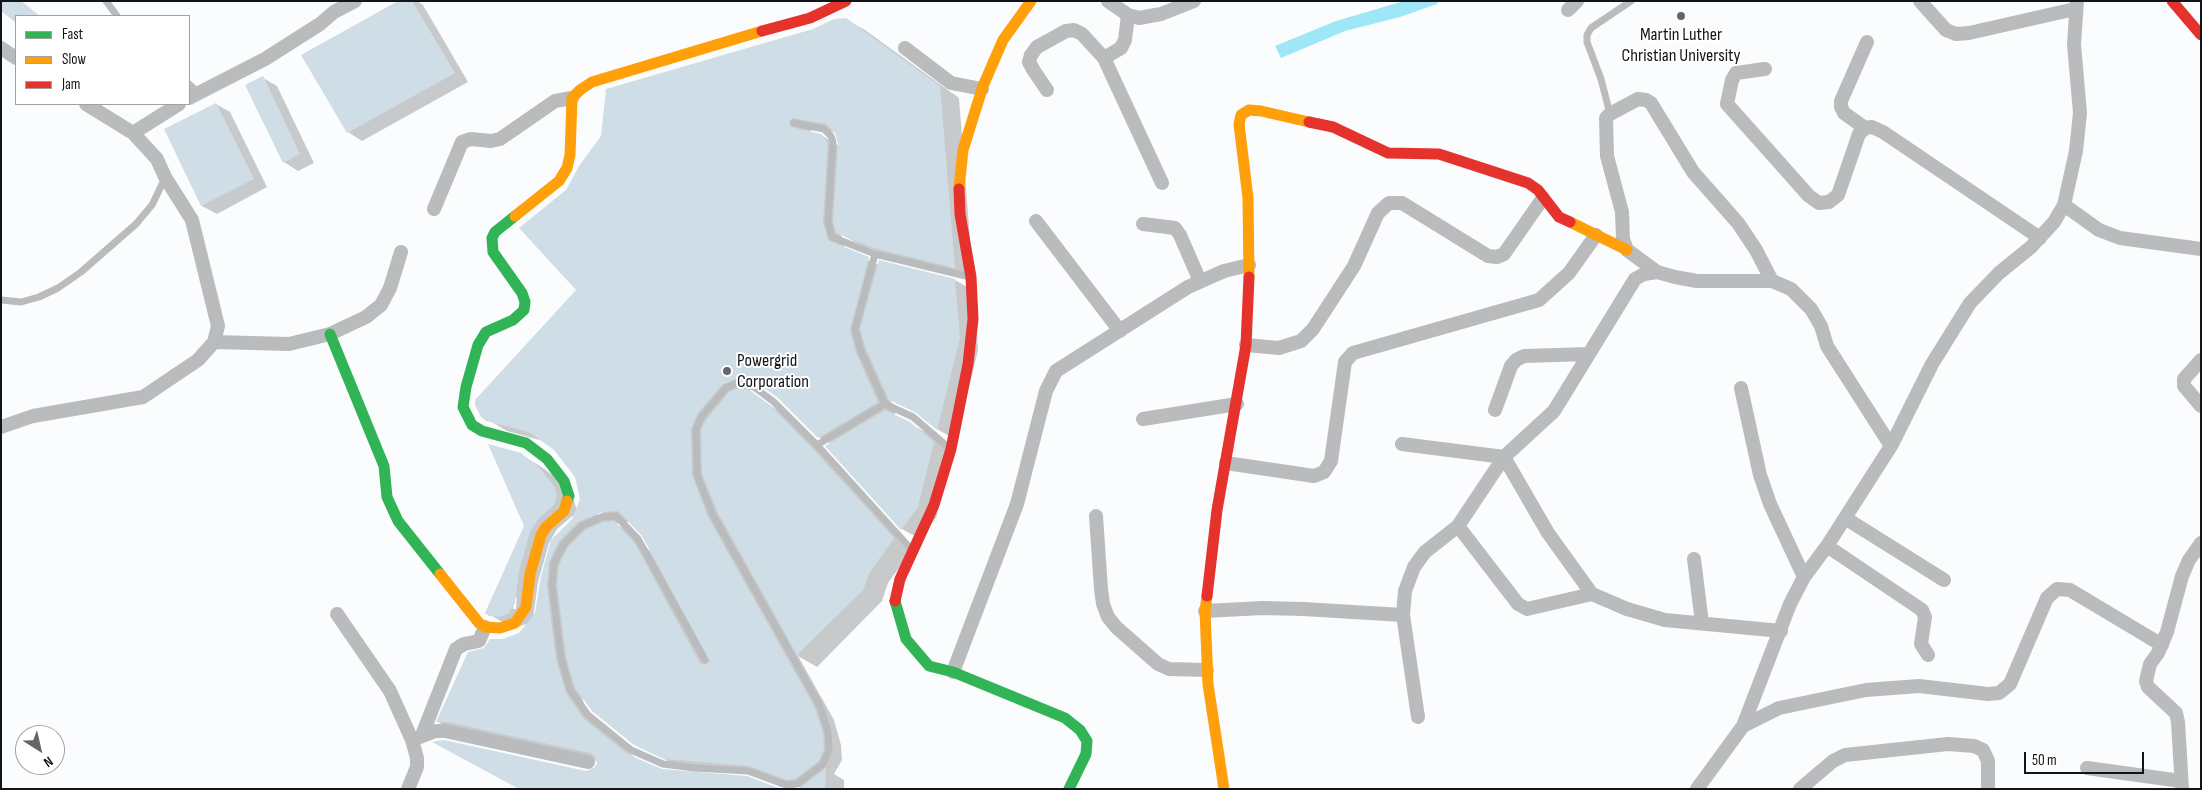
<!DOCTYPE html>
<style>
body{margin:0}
#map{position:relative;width:2202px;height:790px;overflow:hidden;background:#fbfcfd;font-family:"Sofia Sans Condensed",sans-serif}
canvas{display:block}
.frame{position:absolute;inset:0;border:2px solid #111418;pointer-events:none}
.legend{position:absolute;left:15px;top:15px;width:175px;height:90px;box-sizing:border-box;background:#fff;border:1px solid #a0a1a3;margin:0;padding:6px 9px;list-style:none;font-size:15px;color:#111418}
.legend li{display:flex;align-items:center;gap:10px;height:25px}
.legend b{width:25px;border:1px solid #a0a1a3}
.north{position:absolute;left:15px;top:725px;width:50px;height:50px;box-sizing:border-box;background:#fff;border:1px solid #a0a1a3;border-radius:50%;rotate:145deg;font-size:14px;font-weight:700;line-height:20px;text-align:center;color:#111418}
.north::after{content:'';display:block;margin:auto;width:18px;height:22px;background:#636568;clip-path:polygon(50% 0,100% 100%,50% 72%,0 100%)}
.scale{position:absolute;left:2024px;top:752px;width:120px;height:22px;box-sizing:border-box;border:2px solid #111418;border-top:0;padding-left:6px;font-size:15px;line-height:18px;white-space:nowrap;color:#111418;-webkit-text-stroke:4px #fff;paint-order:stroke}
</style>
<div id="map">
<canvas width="2202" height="790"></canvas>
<div class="frame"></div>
<ul class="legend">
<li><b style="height:6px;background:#30b455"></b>Fast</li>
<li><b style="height:6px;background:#ff9f0a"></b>Slow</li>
<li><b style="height:6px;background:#e5322d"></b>Jam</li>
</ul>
<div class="north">N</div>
<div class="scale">50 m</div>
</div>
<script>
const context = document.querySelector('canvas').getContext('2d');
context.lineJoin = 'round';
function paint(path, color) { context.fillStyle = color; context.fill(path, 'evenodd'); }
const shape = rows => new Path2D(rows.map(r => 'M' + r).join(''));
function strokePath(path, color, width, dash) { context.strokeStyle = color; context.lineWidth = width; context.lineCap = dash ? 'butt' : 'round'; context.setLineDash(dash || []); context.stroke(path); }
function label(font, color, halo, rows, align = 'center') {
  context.font = font + ' "Sofia Sans Condensed",sans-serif'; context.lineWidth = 4; context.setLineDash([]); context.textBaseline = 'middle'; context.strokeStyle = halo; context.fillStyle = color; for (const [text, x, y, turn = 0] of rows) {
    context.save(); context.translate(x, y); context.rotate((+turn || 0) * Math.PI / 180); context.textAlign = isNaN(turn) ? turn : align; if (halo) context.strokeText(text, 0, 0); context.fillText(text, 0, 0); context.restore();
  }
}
paint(shape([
 [1404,1,1439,1,1437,4,1400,17,1345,31,1281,58,1275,46,1336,21]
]), '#9de7f7');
paint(shape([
 [400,1,417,1,423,5,468,82,362,141,348,132,303,55],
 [845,19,865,30,959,98,973,278,897,259,857,243,841,234,845,249,879,265,880,262,955,280,974,291,978,350,956,440,937,429,922,416,890,399,896,413,893,415,929,434,952,454,936,518,920,539,902,529,827,447,831,444,819,437,779,397,768,389,756,388,749,391,789,418,832,461,912,550,888,583,882,601,817,667,798,656,834,720,841,745,842,760,834,774,844,780,844,789,804,789,769,776,684,769,634,744,593,710,581,694,584,704,603,731,639,761,662,770,747,778,778,789,520,789,435,742,444,741,586,772,592,771,598,765,597,761,467,733,457,732,438,722,469,653,485,649,490,640,503,640,520,634,529,623,518,627,509,626,487,613,525,526,490,446,520,454,540,466,558,479,573,498,577,511,581,500,576,477,555,449,543,441,507,431,482,416,476,405,477,400,578,290,520,228,567,190,580,167,602,136,607,90,813,30,834,20],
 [814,128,835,132,839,146,821,135,808,133],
 [605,508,606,511,597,515,597,512],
 [576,513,573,520,552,540,542,576,536,614,533,618,538,582,549,543,557,529],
 [620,522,630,522,644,536,654,555,633,534,616,524],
 [517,597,516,609,513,609,514,600],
 [263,78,277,86,314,163,298,171,284,162],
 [216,104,230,112,267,187,217,214,202,206,166,130]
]), '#0003');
paint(shape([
 [1,1,21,1,40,16,16,16,16,23,1,11],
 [398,1,412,1,455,73,347,133,301,55],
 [846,18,940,86,955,268,877,249,836,233,833,221,838,142,836,134,826,124,792,118,789,122,791,127,821,134,828,143,823,222,828,240,869,257,850,330,856,353,878,402,818,438,778,398,753,380,737,378,722,385,698,413,691,429,692,475,708,517,815,708,823,733,824,749,819,761,795,779,787,780,749,766,664,759,634,745,592,711,575,688,566,657,557,585,559,565,568,547,585,530,603,522,614,521,634,542,700,663,705,665,710,661,642,536,618,511,602,512,578,522,559,541,549,562,547,586,556,659,566,693,584,719,629,755,662,769,747,776,781,789,519,789,432,742,444,740,586,771,594,768,597,763,594,756,590,753,447,722,436,722,468,652,484,648,490,639,503,639,519,633,535,613,541,576,551,540,572,519,580,499,575,477,554,450,529,432,486,421,481,417,475,405,475,400,576,290,519,228,566,190,579,166,601,136,606,89,813,29,834,19],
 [263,76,300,154,283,163,245,85],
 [216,103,254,179,201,206,164,129],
 [879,260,955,279,960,338,937,430,915,412,889,400,866,349,860,329],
 [738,388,748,389,771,406,813,449,894,538,870,572,863,590,798,654,799,658,718,513,702,474,701,430,707,419,729,392],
 [885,410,910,422,934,442,918,507,901,530,825,446],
 [488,444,521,453,539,467,554,486,557,496,554,505,538,519,530,532,519,571,515,603,508,614,499,617,489,616,485,613,524,526],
 [826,768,825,789,799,789,800,788]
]), '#cedde6');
strokePath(shape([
 [106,1,117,16],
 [189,84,198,92],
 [1610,114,1601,79,1587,42,1587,35,1591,28,1631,1],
 [794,123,824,129,831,136,833,142,828,222,832,237,875,254,970,277],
 [875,254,855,329,861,351,885,404],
 [1,300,21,302,39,297,58,288,81,272,136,224,152,205,165,178],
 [817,445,885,404,913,417,948,447],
 [705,660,638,539,616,516,602,517,582,526,564,544,554,563,552,585,561,658,570,690,588,715,631,750,663,764,694,768,748,771,786,785,797,784,823,764,829,750,828,732,820,706,713,515,697,475,696,429,702,416,726,388,737,383,750,384,774,402,817,445,912,550]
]), '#babbbc', 7);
strokePath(shape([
 [1108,1,1128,15,1139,18,1161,14,1194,1],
 [1920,1,1946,30,1956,34,1969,33,2075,9],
 [1568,10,1577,1],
 [1,48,16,58],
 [905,48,951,83,982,89],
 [1104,58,1121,48,1125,40,1128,15],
 [1765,69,1736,73,1732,80,1727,104,1809,196,1819,203,1829,202,1838,195,1859,134,1865,128,1872,127,1883,132,2040,238],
 [1047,90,1034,71,1029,62,1031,55,1037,47,1066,31,1074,30,1082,34,1104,58,1162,183],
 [189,98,265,59,320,24,334,12,355,1],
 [1865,128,1844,113,1841,107,1841,101,1867,42],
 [133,133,179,104],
 [2064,205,2099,230,2120,238,2201,249],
 [434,209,462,142,471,139,491,141,500,139,555,101,572,98],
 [1036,221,1120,331],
 [1143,224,1175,228,1180,235,1200,281],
 [1772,281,1756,250,1738,223,1693,172,1651,103,1646,100,1638,99,1610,114,1606,118,1607,156,1622,212,1623,239,1627,250,1657,272,1675,277,1697,281,1772,281,1791,289,1811,309,1821,326,1827,346,1891,446],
 [214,342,289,344,330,334,366,317,381,305,390,288,401,252],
 [1246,345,1279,348,1301,341,1313,329,1354,266,1378,213,1389,203,1402,203,1488,256,1497,257,1504,254,1543,198],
 [2201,360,2184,379,2184,386,2201,406],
 [1741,388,1760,475,1770,504,1804,577],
 [1495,410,1511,366,1516,360,1524,356,1588,354],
 [1143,419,1237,404],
 [1,427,33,416,143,397,198,360,214,342,218,326,192,220,165,177,157,159,133,133,86,104],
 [1402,444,1504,457,1548,533,1592,594],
 [1226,463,1314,476,1324,472,1331,461,1345,362,1353,353,1539,300,1569,273,1596,235],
 [1096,516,1101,589,1103,604,1108,617,1116,627,1158,664,1169,669,1207,670],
 [1845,518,1944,580],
 [1458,526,1518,604,1527,609,1592,594,1627,609,1665,620,1781,631],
 [1827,546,1922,610,1925,617,1921,644,1928,655],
 [1694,559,1702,623],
 [1205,611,1263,608,1303,609,1403,615],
 [337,614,390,691,412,740,417,758,417,767,408,789],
 [953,672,1017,504,1046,391,1056,371,1188,287,1224,271,1249,265],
 [1418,717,1403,615,1405,591,1414,567,1425,552,1458,526,1504,457,1554,411,1635,279,1644,274,1657,272],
 [1743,726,1779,708,1866,690,1919,686,1988,694,1999,693,2010,684,2047,598,2057,589,2070,590,2162,645],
 [422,735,456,649,464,644,479,641,485,627],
 [412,740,435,731,445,731,588,762],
 [2087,768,2181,781],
 [1697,789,1743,726,1790,604,1804,577,1827,546,1891,446,1932,364,1970,303,1999,273,2031,247,2054,222,2064,205,2076,151,2080,113,2074,44,2077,1],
 [1800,789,1833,761,1845,755,1948,744,1974,746,1983,750,1988,761,1988,789],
 [2182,789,2178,722,2176,713,2148,687,2146,681,2150,664,2158,653,2167,632,2182,576,2189,560,2201,543]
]), '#babbbc', 14);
strokePath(shape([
 [515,216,495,232,492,238,493,252,522,293,525,302,524,310,513,320,486,332,478,345,466,387,463,407,472,425,482,431,526,443,547,459,564,481,569,496,567,501],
 [330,334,384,466,387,497,398,521,440,574],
 [895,601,906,639,929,666,953,672,1065,718,1080,730,1087,741,1086,754,1069,789]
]), '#30b455', 11);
strokePath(shape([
 [959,189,963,150,983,86,1003,40,1031,1],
 [515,216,559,181,567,168,570,155,572,98,580,90,592,82,762,31],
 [1570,222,1627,250],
 [1249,277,1248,198,1239,124,1241,115,1249,110,1261,111,1309,122],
 [440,574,479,623,485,627,500,628,515,623,526,607,530,574,541,535,546,527,564,511,567,501],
 [1207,596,1205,611,1208,684,1224,789]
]), '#ff9f0a', 11);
strokePath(shape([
 [2172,1,2201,35],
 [762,31,810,18,846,1],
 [1309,122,1333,127,1388,153,1439,154,1528,183,1538,190,1559,217,1570,222],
 [1207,596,1217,510,1246,345,1249,277],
 [895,601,900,579,934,505,951,449,968,364,973,319,971,277,960,214,959,189]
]), '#e5322d', 11);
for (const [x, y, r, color] of [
 [1681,16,5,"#636568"],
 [727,371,5,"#636568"]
]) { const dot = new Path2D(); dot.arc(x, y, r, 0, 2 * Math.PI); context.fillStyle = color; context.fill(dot); strokePath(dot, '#fff', 2); }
label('18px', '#111418', '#fff', [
 ["Martin Luther",1681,35],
 ["Christian University",1681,56],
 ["Powergrid",737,361,"left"],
 ["Corporation",737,382,"left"]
]);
</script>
